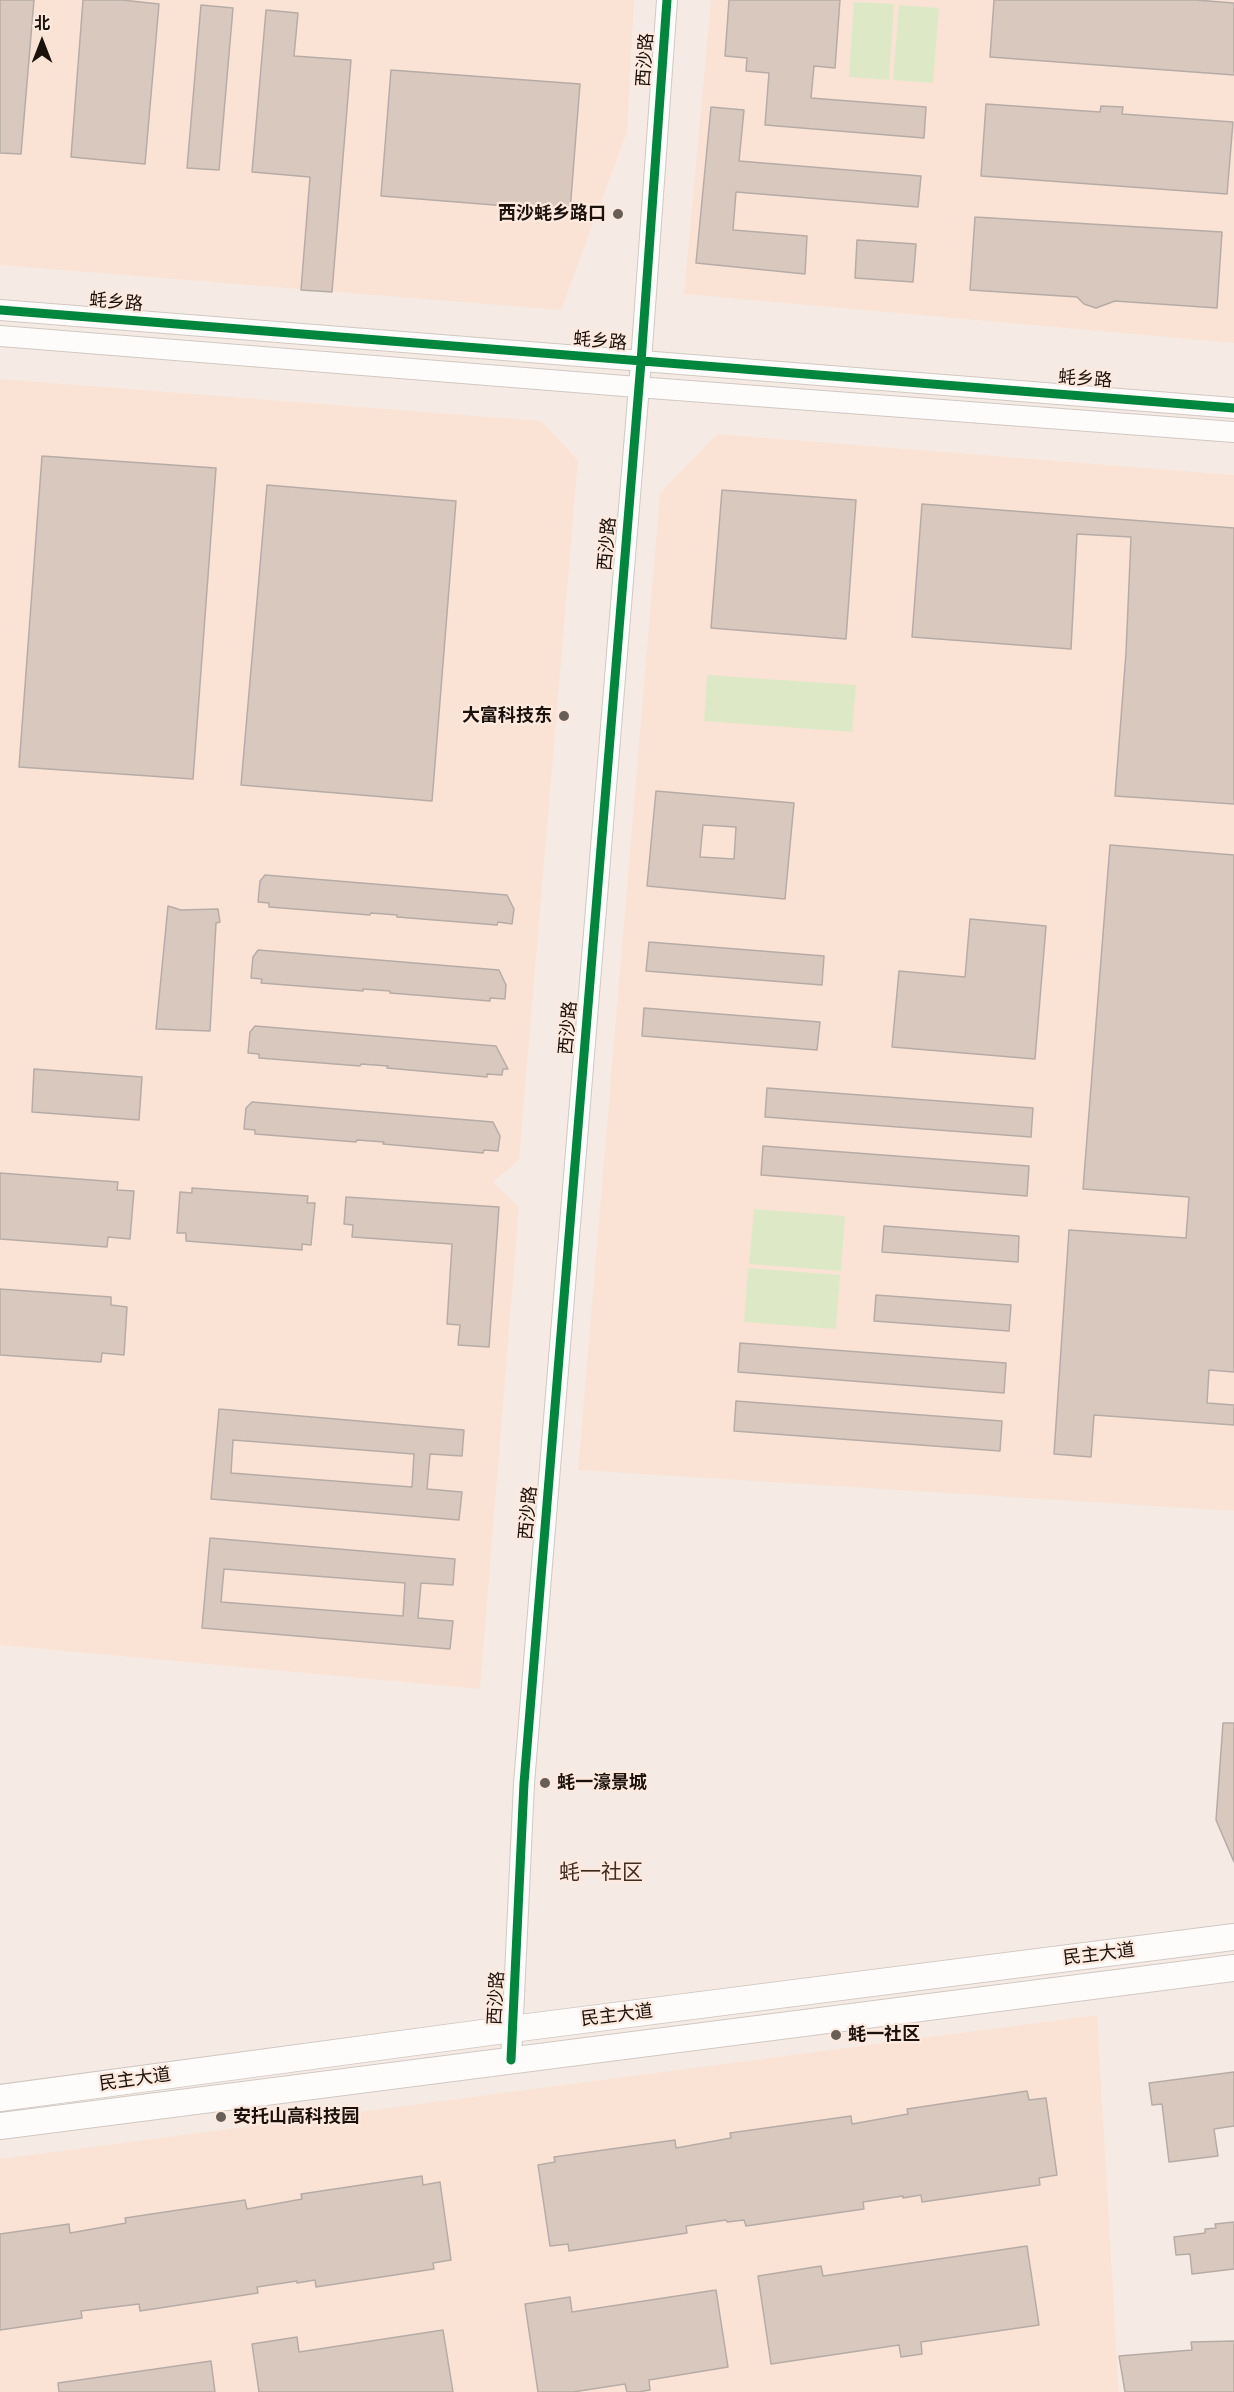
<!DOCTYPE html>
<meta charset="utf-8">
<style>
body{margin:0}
#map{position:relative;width:1234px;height:2392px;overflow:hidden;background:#f6ebe4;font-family:Signika,"Noto Sans SC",sans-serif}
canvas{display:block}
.north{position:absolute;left:12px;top:12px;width:60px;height:60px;-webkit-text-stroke:4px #fde9dd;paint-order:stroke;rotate:0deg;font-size:16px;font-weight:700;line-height:24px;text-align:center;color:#1b120d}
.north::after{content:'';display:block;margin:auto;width:21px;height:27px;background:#1b120d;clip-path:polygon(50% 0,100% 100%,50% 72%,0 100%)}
</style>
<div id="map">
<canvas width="1234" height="2392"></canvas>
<div class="north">北</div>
</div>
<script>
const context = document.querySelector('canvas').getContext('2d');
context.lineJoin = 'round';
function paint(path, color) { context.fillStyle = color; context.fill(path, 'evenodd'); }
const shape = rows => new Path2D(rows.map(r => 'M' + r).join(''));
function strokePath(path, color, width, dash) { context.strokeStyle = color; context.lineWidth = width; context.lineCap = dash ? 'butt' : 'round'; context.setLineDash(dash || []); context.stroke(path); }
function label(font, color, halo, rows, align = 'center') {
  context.font = font + ' Signika,"Noto Sans SC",sans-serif'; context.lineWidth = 4.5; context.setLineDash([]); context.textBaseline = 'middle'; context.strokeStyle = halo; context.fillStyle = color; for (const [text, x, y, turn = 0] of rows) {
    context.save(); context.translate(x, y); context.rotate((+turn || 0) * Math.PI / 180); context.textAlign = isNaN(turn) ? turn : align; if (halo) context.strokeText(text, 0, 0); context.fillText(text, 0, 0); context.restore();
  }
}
paint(shape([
 [0,0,634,0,627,132,561,310,0,265],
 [711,0,1234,0,1234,343,684,294],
 [0,379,541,421,578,460,519,1160,493,1182,519,1207,480,1689,0,1645],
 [717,434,1234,475,1234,1511,578,1470,660,493],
 [1097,2015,1119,2392,0,2392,0,2159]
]), '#fae3d5');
paint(shape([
 [854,2,894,4,889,80,849,77],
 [899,5,939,8,933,83,893,80],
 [707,675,856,685,852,732,704,721],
 [754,1209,845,1216,841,1271,749,1264],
 [748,1268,840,1275,836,1329,744,1322]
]), '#dde9c6');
const building = shape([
 [0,0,34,0,21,154,0,153,0,0],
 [83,0,122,0,159,4,145,164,71,157,83,0],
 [729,0,840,0,835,68,814,66,811,98,926,107,924,138,765,125,769,73,746,71,747,58,725,56,729,0],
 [994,0,1196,0,1234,3,1234,75,990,57,994,0],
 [201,5,233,8,219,170,187,168,201,5],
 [266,10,298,13,294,56,351,60,332,292,301,290,310,177,252,172,266,10],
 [391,70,580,84,570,211,381,196,391,70],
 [986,104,1100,112,1101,106,1123,107,1122,114,1233,122,1227,194,981,176,986,104],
 [711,107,744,110,739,161,921,176,918,207,736,192,733,230,807,236,805,274,696,263,711,107],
 [975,217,1222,232,1217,308,1115,301,1096,308,1084,304,1077,297,970,290,975,217],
 [857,240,916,244,913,282,855,278,857,240],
 [42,456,216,468,193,779,19,767,42,456],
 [267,485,456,501,432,801,241,785,267,485],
 [722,490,856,500,846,639,711,628,722,490],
 [922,504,1234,528,1234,804,1115,796,1126,653,1131,537,1077,534,1071,649,912,637,922,504],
 [656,791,794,803,785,899,647,886,656,791],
 [703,825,736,827,734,859,700,857,703,825],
 [1110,845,1234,855,1234,1372,1209,1370,1207,1403,1234,1405,1234,1425,1094,1415,1091,1457,1054,1454,1069,1230,1186,1238,1189,1197,1083,1189,1110,845],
 [265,875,507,895,514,909,512,924,498,922,497,925,397,917,397,915,371,913,370,915,269,907,269,903,258,902,260,881,265,875],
 [168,906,181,910,218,909,220,922,216,923,210,1031,156,1029,168,906],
 [970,919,1046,926,1035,1059,892,1047,899,971,965,977,970,919],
 [649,942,824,956,822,985,646,971,649,942],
 [258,950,499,970,506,985,505,999,490,998,490,1001,390,993,390,991,363,989,363,991,261,983,262,979,251,978,253,957,258,950],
 [644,1008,820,1022,817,1050,642,1036,644,1008],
 [255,1026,496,1046,508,1069,503,1069,502,1075,487,1074,487,1077,387,1068,388,1066,361,1064,360,1066,259,1058,259,1054,248,1053,250,1032,255,1026],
 [34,1069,142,1077,139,1120,32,1112,34,1069],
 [767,1088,1033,1108,1031,1137,765,1117,767,1088],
 [252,1102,493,1122,500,1136,498,1151,484,1150,483,1153,383,1144,384,1142,357,1140,356,1142,255,1134,255,1130,244,1129,246,1108,252,1102],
 [763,1146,1029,1166,1027,1196,761,1175,763,1146],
 [0,1173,118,1182,117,1190,134,1191,130,1239,108,1237,107,1247,0,1239,0,1173],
 [192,1188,308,1196,307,1203,315,1203,311,1245,302,1244,302,1250,186,1241,186,1233,177,1233,180,1192,192,1193,192,1188],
 [346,1197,499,1207,489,1347,458,1345,460,1325,447,1324,452,1244,352,1237,353,1225,344,1224,346,1197],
 [884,1226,1019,1236,1018,1262,882,1252,884,1226],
 [0,1289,111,1297,111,1305,127,1307,124,1355,102,1353,101,1362,0,1355,0,1289],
 [876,1295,1011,1305,1009,1331,874,1321,876,1295],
 [740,1343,1006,1363,1004,1393,738,1372,740,1343],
 [736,1401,1002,1421,1000,1451,734,1431,736,1401],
 [219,1409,464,1430,462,1456,430,1454,427,1489,462,1492,459,1520,211,1499,219,1409],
 [233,1440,414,1454,412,1487,231,1473,233,1440],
 [210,1538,455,1559,453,1585,421,1583,418,1618,453,1621,450,1649,202,1628,210,1538],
 [224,1569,405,1583,403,1616,221,1602,224,1569],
 [1223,1723,1234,1723,1234,1862,1216,1820,1223,1723],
 [1234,2072,1234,2126,1214,2129,1218,2156,1169,2162,1162,2104,1152,2105,1149,2083,1234,2072],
 [1027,2091,1029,2100,1046,2098,1057,2175,1039,2178,1040,2185,922,2202,921,2195,903,2198,903,2196,863,2202,864,2209,746,2226,744,2220,727,2222,726,2220,686,2226,687,2233,569,2251,568,2244,550,2246,538,2165,555,2162,554,2157,675,2140,676,2148,731,2138,730,2133,851,2116,852,2124,908,2114,907,2109,1027,2091],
 [422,2176,423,2185,440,2182,451,2260,433,2263,434,2269,316,2287,315,2280,297,2283,297,2281,257,2287,258,2293,140,2311,139,2304,81,2311,82,2318,0,2330,0,2234,69,2224,70,2233,126,2223,125,2218,245,2200,247,2209,302,2199,301,2194,422,2176],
 [1234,2222,1234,2269,1192,2274,1190,2254,1176,2255,1174,2237,1205,2233,1205,2229,1216,2228,1215,2224,1234,2222],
 [1027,2246,1039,2325,921,2342,922,2354,901,2357,899,2345,771,2364,758,2276,821,2266,823,2276,1027,2246],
 [716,2290,728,2367,649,2380,650,2390,638,2392,627,2392,625,2384,573,2392,538,2392,525,2304,570,2297,572,2312,716,2290],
 [443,2330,453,2392,259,2392,252,2344,297,2337,299,2352,443,2330],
 [1234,2341,1234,2392,1125,2392,1119,2356,1192,2350,1191,2342,1234,2341],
 [211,2361,215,2392,59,2392,58,2383,211,2361]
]);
paint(building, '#d8c8be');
strokePath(building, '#b6aca7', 1.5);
const minor = shape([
 [0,310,1234,408],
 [0,336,637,387,1234,432],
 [511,2060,524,1783,641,362,667,0]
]);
const major = shape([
 [0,2098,512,2029,1234,1937],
 [0,2126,1234,1968]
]);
strokePath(minor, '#d1c8c2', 22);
strokePath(major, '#d1c8c2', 28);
strokePath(minor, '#fefcfb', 20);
strokePath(major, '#fefcfb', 26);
strokePath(shape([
 [0,310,1234,408],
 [511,2060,524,1783,641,362,667,0]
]), '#00873e', 9);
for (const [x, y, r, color] of [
 [618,214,6,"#685e58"],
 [564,716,6,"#685e58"],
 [545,1783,6,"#685e58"],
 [836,2035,6,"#685e58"],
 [221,2117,6,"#685e58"]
]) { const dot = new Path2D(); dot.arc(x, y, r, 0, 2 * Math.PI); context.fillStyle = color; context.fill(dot); strokePath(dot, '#fde9dd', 2); }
label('18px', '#1b120d', '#fde9dd', [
 ["西沙路",646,60,-86],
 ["蚝乡路",116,303,5],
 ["蚝乡路",600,342,5],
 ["蚝乡路",1085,380,4],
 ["西沙路",608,544,-85],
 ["西沙路",569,1028,-85],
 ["西沙路",529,1513,-85],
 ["民主大道",1099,1955,-7],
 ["西沙路",497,1998,-87],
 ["民主大道",617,2016,-7],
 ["民主大道",135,2080,-8]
]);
label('bold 18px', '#1b120d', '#fde9dd', [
 ["西沙蚝乡路口",606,214,"right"],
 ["大富科技东",552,716,"right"],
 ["蚝一濠景城",557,1783],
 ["蚝一社区",848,2035],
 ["安托山高科技园",233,2117]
], 'left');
label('21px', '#402c21', '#fde9dd', [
 ["蚝一社区",601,1873]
]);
</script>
